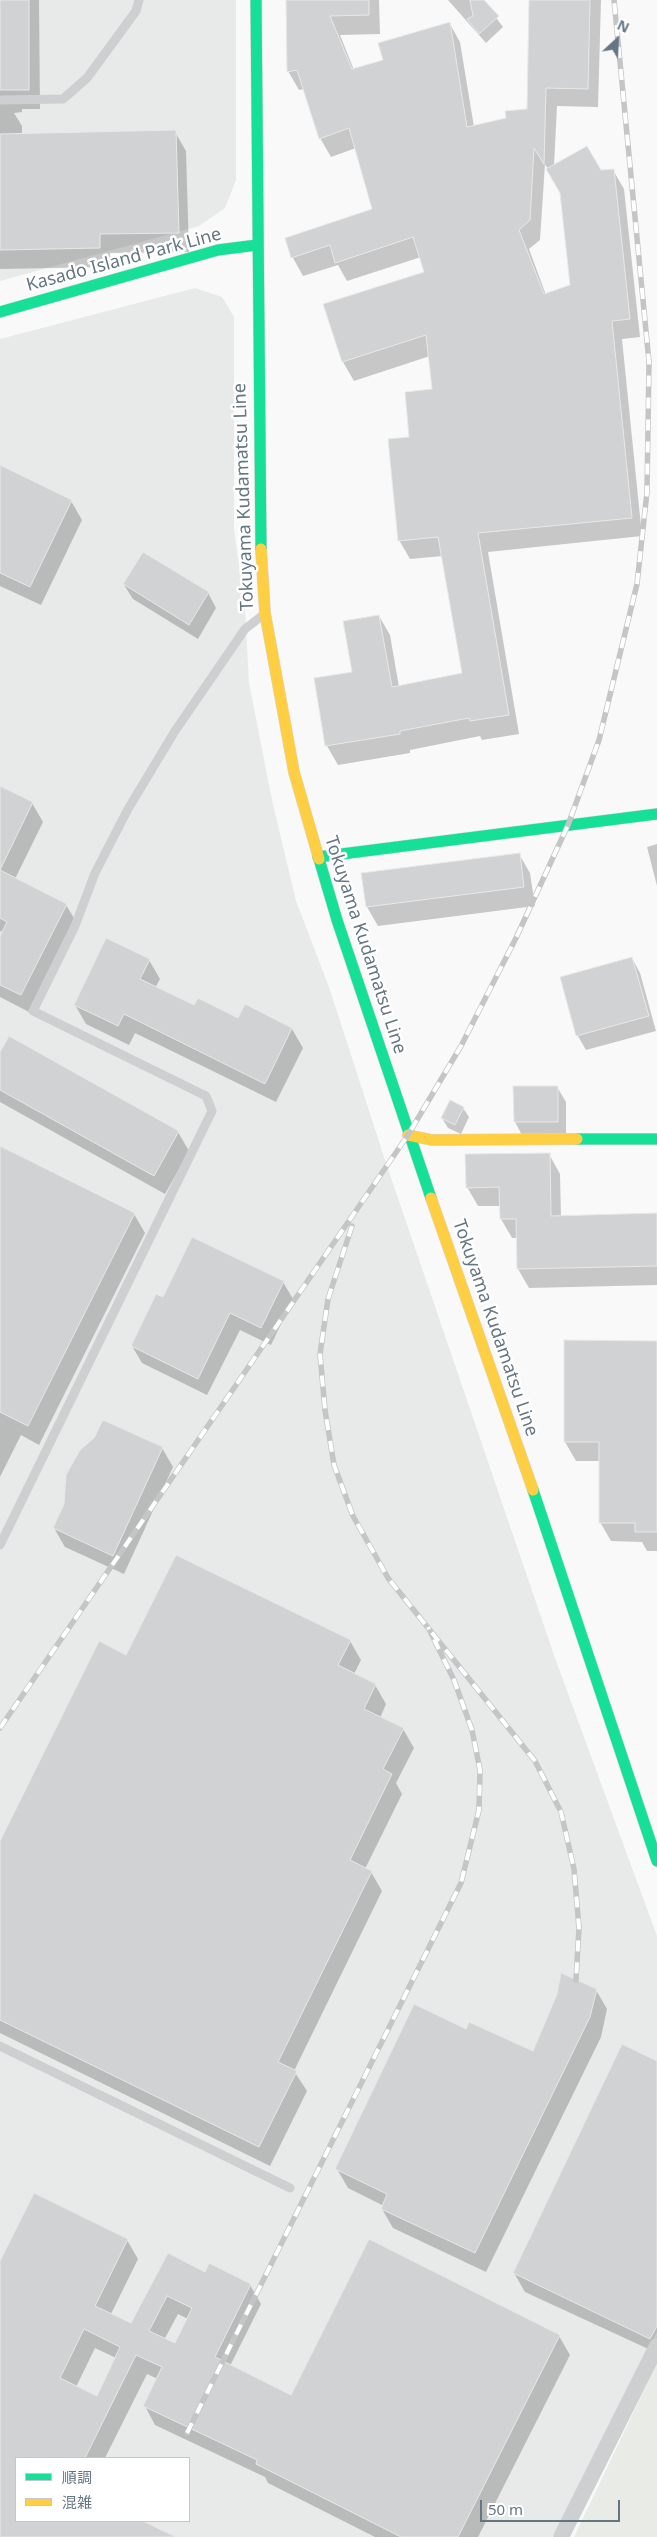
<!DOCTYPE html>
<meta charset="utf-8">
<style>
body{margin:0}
#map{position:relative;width:657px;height:2537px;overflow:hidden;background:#f9f9f9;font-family:"Noto Sans","Noto Sans JP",sans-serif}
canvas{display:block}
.legend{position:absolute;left:15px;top:2457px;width:175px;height:65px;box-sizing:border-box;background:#fff;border:1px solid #c1c8cd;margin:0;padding:6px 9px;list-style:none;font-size:15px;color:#657683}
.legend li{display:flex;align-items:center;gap:10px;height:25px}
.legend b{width:25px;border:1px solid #c1c8cd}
.north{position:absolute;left:592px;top:15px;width:50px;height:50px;-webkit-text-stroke:4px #fff;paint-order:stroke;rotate:25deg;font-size:14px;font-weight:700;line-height:20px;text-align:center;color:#657683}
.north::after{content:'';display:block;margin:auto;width:18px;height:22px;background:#657683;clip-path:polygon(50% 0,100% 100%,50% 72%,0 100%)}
.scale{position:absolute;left:480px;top:2500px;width:140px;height:22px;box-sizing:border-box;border:2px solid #657683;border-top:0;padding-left:6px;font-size:15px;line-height:18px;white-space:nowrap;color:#657683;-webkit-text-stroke:4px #fff;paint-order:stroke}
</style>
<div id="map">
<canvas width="657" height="2537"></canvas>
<ul class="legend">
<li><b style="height:6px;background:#16e098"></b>順調</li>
<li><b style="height:6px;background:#ffcf43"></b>混雑</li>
</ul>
<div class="north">N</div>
<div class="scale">50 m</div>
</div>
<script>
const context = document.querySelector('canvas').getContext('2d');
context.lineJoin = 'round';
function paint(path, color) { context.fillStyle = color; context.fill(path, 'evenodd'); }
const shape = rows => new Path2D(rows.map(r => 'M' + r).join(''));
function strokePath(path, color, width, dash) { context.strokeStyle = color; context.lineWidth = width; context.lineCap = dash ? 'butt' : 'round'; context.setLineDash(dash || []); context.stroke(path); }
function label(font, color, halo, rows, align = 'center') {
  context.font = font + ' "Noto Sans",sans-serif'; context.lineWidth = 5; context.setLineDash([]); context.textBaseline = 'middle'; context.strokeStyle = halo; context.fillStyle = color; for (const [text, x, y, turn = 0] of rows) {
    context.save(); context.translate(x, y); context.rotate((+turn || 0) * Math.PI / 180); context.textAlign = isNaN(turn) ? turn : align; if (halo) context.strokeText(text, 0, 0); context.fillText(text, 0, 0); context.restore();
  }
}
paint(shape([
 [0,0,236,0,236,180,225,208,199,226,0,281],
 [195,288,222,297,234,317,234,529,245,609,249,683,272,800,296,901,329,987,385,1160,555,1658,657,1936,657,2332,552,2537,0,2537,0,339],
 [16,2458,189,2458,189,2521,16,2521]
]), '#e8e9e9');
paint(shape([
 [657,2363,657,2537,574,2537]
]), '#e8ebe6');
paint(shape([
 [0,0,39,0,40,109,22,109,22,112,14,113,22,126,22,135,175,132,186,151,189,252,110,253,110,267,0,269],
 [287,0,379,0,380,34,340,35,354,70,385,61,450,24,460,42,474,127,507,119,528,110,530,0,601,0,598,107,557,106,554,166,600,172,613,170,624,189,640,337,622,339,642,536,488,552,519,734,482,740,480,736,410,750,410,753,338,765,327,746,315,679,353,673,379,616,390,635,399,687,463,674,443,556,410,559,399,540,411,438,433,390,430,356,354,381,343,362,324,305,426,273,421,257,347,281,338,265,303,276,293,258,286,239,374,210,356,148,331,157,320,138,304,89,299,90,288,71],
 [545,164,562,193,571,286,546,295,529,249,540,240],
 [448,0,483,0,503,27,486,43],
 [0,466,71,501,82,520,41,605,0,586],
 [124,585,208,593,216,608,198,639,133,599],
 [0,787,32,803,43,822,15,879,66,905,77,923,31,1013,0,997,0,939,3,932,0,931],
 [657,844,657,886,647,847],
 [519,854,530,873,535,906,378,926,367,907],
 [632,958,640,973,656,1031,586,1050,578,1036,562,978],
 [149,960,160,979,155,988,195,1007,239,1019,292,1029,303,1048,276,1102,135,1033,129,1045,86,1024,75,1005],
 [0,1054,178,1132,189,1151,165,1194,0,1102],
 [557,1087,566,1102,566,1137,523,1137,515,1122,515,1088],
 [463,1108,469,1117,461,1134,448,1128,442,1118],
 [0,1148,134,1214,145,1233,39,1445,21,1435,0,1477],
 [549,1154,560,1174,561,1217,657,1215,657,1285,529,1288,518,1269,517,1238,512,1238,501,1219,501,1206,478,1206,467,1187],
 [283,1282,293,1299,271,1345,240,1330,207,1395,142,1363,132,1346,163,1299],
 [657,1342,657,1551,647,1551,642,1542,611,1541,600,1522,600,1461,576,1461,565,1442],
 [162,1448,173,1467,124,1574,65,1547,54,1528],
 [350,1641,361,1660,354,1674,375,1685,386,1704,380,1718,403,1729,414,1748,396,1783,402,1794,365,1869,371,1872,382,1891,294,2071,307,2091,270,2166,0,2033,0,1844,127,1656],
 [596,1990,607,2009,601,2037,486,2272,393,2228,382,2209,384,2206,348,2188,337,2169,466,2030,534,2053],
 [657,2062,657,2353,525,2292,514,2273],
 [127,2240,138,2259,111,2314,132,2324,169,2255,205,2274,250,2285,261,2304,230,2366,291,2396,559,2336,570,2355,478,2537,375,2537,268,2483,265,2477,155,2425,145,2406,158,2379,147,2374,105,2458,16,2458,16,2521,141,2521,173,2537,0,2537,0,2264],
 [178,2314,188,2319,175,2345,164,2340],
 [95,2348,116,2358,97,2397,76,2387]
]), '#0003');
const building = shape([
 [0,0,29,0,29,90,0,90,0,0],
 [286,0,369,0,369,15,330,16,352,69,383,60,378,43,450,22,467,127,506,118,505,111,527,109,529,0,590,0,588,89,546,88,544,164,534,148,530,220,519,230,544,294,570,285,560,193,546,169,587,146,601,170,614,169,630,319,612,321,632,518,478,533,509,715,470,721,469,718,400,731,400,734,325,746,314,678,352,672,343,621,379,615,392,687,462,673,438,537,398,541,388,439,409,437,405,392,432,389,426,335,342,362,323,304,424,272,413,237,335,263,330,245,291,258,285,238,372,209,349,128,319,139,297,70,287,72,286,0],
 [470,0,484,0,499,16,479,34,467,19,473,16,470,0],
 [176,130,179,233,100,234,100,248,0,250,0,134,176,130],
 [0,465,72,500,30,587,0,573,0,465],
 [143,552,209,592,189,625,123,584,143,552],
 [0,786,33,802,0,870,0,786],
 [520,853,524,887,366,907,361,873,520,853],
 [0,870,67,904,21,995,0,985,0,936,7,922,0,918,0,870],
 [106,938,150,959,140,979,194,1005,198,998,238,1018,245,1004,292,1028,265,1084,124,1014,118,1026,74,1005,106,938],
 [632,957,649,1016,576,1036,560,977,632,957],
 [9,1036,179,1131,154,1176,0,1090,0,1052,9,1036],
 [513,1086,558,1086,558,1122,514,1122,513,1086],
 [450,1100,464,1107,455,1125,441,1118,450,1100],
 [0,1146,135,1213,28,1426,0,1412,0,1146],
 [550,1153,551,1216,657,1213,657,1266,517,1269,516,1219,500,1219,499,1187,466,1188,465,1154,550,1153],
 [192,1237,284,1281,261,1328,230,1313,198,1379,131,1346,156,1294,163,1297,192,1237],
 [564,1340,657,1341,657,1532,635,1532,635,1523,599,1523,599,1442,564,1442,564,1340],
 [103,1420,163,1447,113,1556,53,1528,64,1504,66,1475,80,1450,94,1438,103,1420],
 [176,1555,351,1640,338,1665,376,1684,364,1709,404,1728,383,1769,392,1774,350,1860,372,1871,278,2062,297,2071,259,2147,0,2020,0,1841,99,1641,126,1655,176,1555],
 [561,1973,597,1989,590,2017,475,2253,381,2209,387,2194,335,2169,414,2004,466,2029,469,2022,533,2051,557,1994,561,1973],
 [622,2044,657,2061,657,2326,650,2339,513,2273,622,2044],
 [34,2193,128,2239,95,2306,131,2323,168,2253,205,2272,209,2263,251,2284,215,2357,291,2395,369,2239,560,2335,458,2537,401,2537,256,2464,257,2460,143,2406,162,2367,136,2355,85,2458,16,2458,16,2521,143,2521,176,2537,0,2537,0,2261,34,2193],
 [167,2296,192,2308,175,2343,149,2331,167,2296],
 [84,2329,120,2347,97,2396,60,2378,84,2329]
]);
paint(building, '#d0d2d3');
strokePath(building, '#e8e8e8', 1);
const fast = shape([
 [256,0,261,549],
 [0,312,218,250,257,245],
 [318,857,657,814],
 [319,859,337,920,431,1198],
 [577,1139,657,1139],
 [533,1490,657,1861]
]);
const slow = shape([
 [261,549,265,613,294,772,319,859],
 [408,1135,432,1140,577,1139],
 [431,1198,533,1490]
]);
strokePath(fast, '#d5d6d7', 12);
strokePath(slow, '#d5d6d7', 12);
strokePath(shape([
 [0,100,63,99,87,78,136,11,139,0],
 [0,1545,212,1111,206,1096,33,1011,75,926,95,873,128,809,175,731,245,629,263,615],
 [0,2046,290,2188]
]), '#cecfd0', 9);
strokePath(shape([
 [561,2537,657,2346]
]), '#cecfd0', 16);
strokePath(fast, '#16e098', 11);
strokePath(slow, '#ffcf43', 11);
const rail = shape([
 [352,1226,328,1299,320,1354,325,1410,334,1465,353,1516,388,1578,535,1761,561,1812,574,1869,579,1928,576,1980],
 [0,1728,408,1135,461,1046,516,938,568,825,599,740,637,584,647,492,649,362,614,0],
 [187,2433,461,1883,479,1810,480,1770,472,1730,454,1680,428,1627]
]);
strokePath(rail, '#c3c5c6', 5.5);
strokePath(rail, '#fff', 4, [11]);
label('18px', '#657683', '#fff', [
 ["Kasado Island Park Line",124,260,-15],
 ["Tokuyama Kudamatsu Line",244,497,-92],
 ["Tokuyama Kudamatsu Line",365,945,72],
 ["Tokuyama Kudamatsu Line",495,1328,71]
]);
</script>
